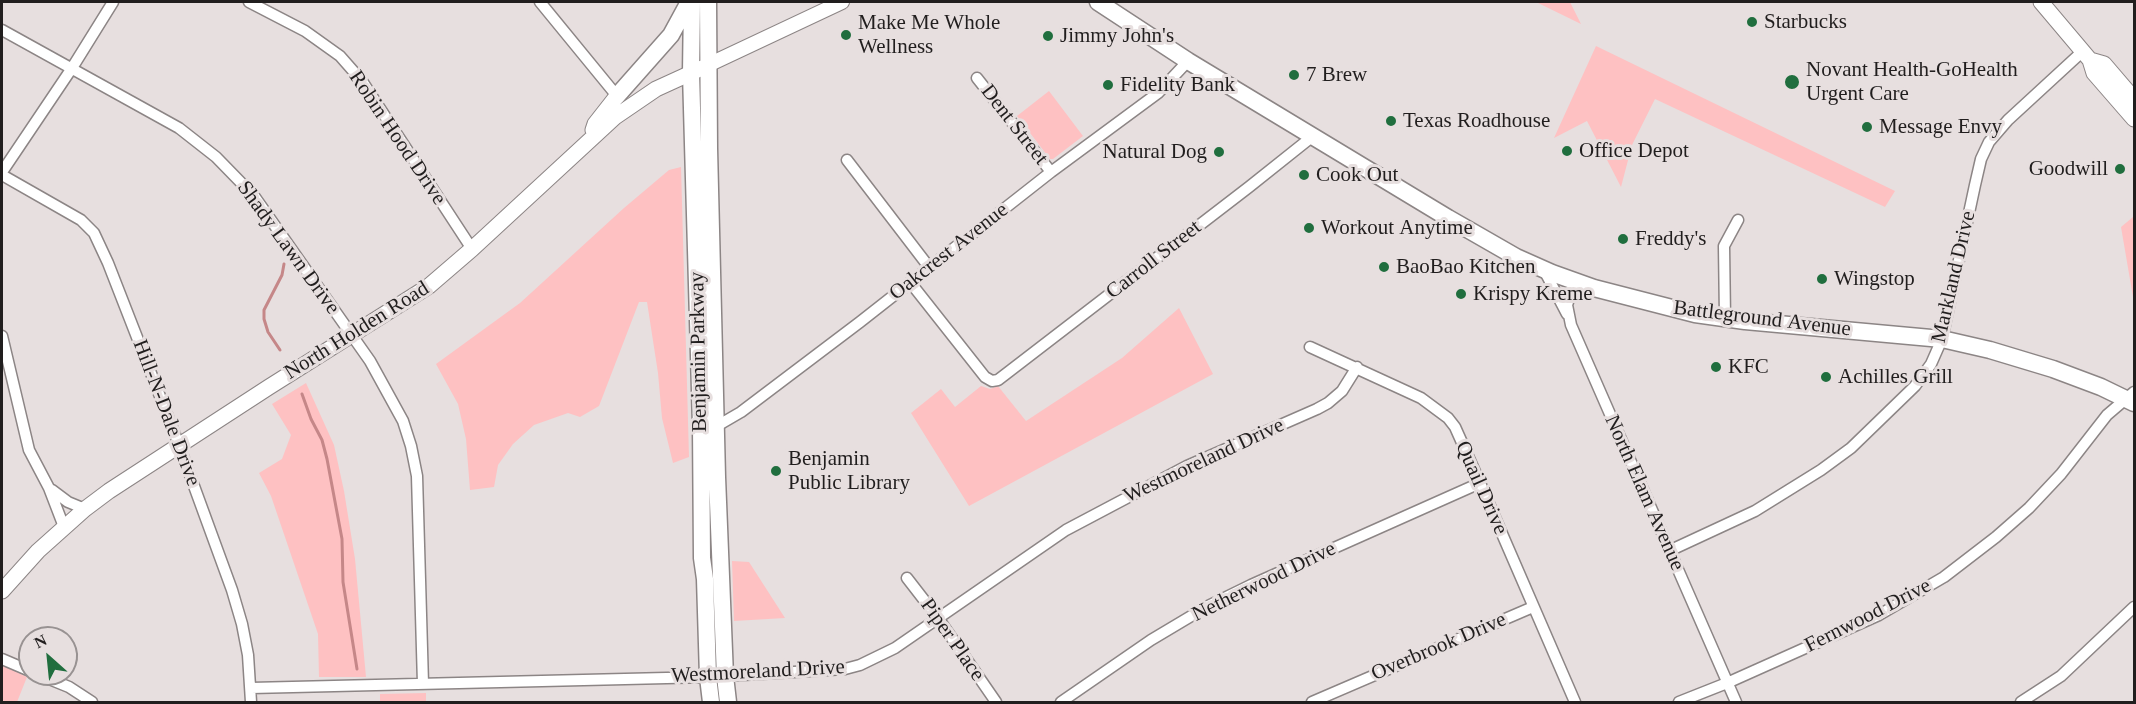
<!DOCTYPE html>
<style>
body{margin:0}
#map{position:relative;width:2136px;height:704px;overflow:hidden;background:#e7dfdf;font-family:Georgia,serif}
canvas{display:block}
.frame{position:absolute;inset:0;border:3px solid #211e1e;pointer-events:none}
.north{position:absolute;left:18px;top:626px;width:60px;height:60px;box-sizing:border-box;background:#e7dfdf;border:2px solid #989292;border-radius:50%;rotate:333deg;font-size:16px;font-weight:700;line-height:24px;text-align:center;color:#211e1e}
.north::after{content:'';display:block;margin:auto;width:21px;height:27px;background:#206e3e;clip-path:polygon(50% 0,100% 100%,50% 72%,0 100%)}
</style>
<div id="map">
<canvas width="2136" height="704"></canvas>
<div class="frame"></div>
<div class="north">N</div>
</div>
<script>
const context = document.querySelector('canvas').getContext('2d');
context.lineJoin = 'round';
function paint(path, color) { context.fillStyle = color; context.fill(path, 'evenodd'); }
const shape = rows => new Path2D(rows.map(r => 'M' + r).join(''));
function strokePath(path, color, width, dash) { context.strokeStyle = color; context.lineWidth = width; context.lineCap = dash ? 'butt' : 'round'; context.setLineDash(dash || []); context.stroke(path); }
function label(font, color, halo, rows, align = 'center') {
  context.font = font + ' Georgia,serif'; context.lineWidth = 6; context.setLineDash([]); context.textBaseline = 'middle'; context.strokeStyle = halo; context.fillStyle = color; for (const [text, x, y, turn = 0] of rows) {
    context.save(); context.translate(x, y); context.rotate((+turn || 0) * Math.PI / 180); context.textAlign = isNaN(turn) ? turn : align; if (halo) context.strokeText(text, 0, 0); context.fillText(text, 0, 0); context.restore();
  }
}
paint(shape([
 [1536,2,1570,2,1581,24],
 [1596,46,1895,191,1885,207,1655,99,1632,145,1621,187,1587,121,1554,138],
 [1049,91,1083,136,1053,159,1050,159,1017,116],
 [681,167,689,457,673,463,662,418,658,373,647,302,639,302,599,406,580,417,568,413,534,425,513,444,498,465,494,487,470,490,466,439,458,404,436,364,520,303,624,208,669,170],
 [2133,217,2134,295,2133,297,2121,227],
 [1179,308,1213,374,969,506,911,413,941,389,955,407,981,386,990,389,998,386,1026,421,1122,358],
 [306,383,334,445,344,491,355,559,366,677,319,677,318,634,271,496,259,473,282,459,291,435,272,404],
 [732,561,749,562,785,618,734,621],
 [2,665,27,677,17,702,2,702],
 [426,693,426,702,380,702,380,694]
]), '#fec1c2');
strokePath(shape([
 [280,350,268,332,264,319,264,310,282,275,284,264],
 [302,394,311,419,322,440,327,459,342,539,343,582,357,669]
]), '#c58788', 3);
const minor = shape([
 [249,2,305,31,340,56,362,81,472,249],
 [540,2,617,96],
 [2,30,179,128,216,157,254,196,370,361,403,421,411,446,417,476,423,684],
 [977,78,1051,172],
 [847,160,929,267],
 [2,172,72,68,113,2],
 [2,175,81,220,94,233,108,263,179,445,232,590,242,624,248,655,251,702],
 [1544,270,1567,314],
 [1575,281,1567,305,1571,325,1736,702],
 [910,282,985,377,992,381,998,380,1249,187,1313,136],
 [1725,318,1724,246,1738,220],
 [2,336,29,450,49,488,64,527],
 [1310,347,1421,398,1448,418,1455,427,1480,483,1575,702],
 [711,426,717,426,741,412,860,322,1051,172,1158,93,1188,61],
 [52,490,68,502,85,509],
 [1671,550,1755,511,1821,470,1851,448,1915,386,1931,364,1942,339,1975,185,1981,159,1989,142,2008,120,2083,51],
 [907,578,938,618,996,702],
 [2,659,30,671],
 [37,674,69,687,92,702],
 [251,688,708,677,845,669,860,665,895,648,1066,530,1187,466,1317,409,1328,403,1342,391,1357,367],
 [1061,702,1151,640,1208,606,1251,585,1480,483],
 [1312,702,1533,607],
 [1679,702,1727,683,1879,615,1944,577,1996,537,2029,508,2061,474,2107,415,2134,392],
 [2021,702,2061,676,2134,607]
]);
const tertiary = shape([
 [708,65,842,2]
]);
const secondary = shape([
 [2041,2,2090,60,2094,73,2134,119],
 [2090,60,2104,64,2134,99],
 [593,130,595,124,617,96],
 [2,591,38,551,85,509,109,491,269,387,429,286,472,249,615,117,656,89,702,68]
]);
const primary = shape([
 [692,2,691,73,701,426,702,558,705,579,708,677,711,702],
 [708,2,709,148,717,477,725,676,728,702],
 [1098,2,1188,61,1448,218,1516,257,1552,273,1594,288,1695,314,1745,321,1942,339,1990,350,2053,369,2101,387,2134,403],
 [617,96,671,35,689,2]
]);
strokePath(minor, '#8c8585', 13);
strokePath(tertiary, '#8c8585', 16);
strokePath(secondary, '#8c8585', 17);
strokePath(primary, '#8c8585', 19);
strokePath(minor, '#fff', 10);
strokePath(tertiary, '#fff', 14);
strokePath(secondary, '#fff', 15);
strokePath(primary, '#fff', 16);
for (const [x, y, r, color] of [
 [1752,22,6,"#206e3e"],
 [846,35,6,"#206e3e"],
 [1048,36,6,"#206e3e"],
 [1294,75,6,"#206e3e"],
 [1792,82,8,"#206e3e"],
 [1108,85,6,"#206e3e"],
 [1391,121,6,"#206e3e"],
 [1867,127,6,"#206e3e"],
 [1567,151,6,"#206e3e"],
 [1219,152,6,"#206e3e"],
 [2120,169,6,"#206e3e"],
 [1304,175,6,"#206e3e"],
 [1309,228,6,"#206e3e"],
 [1623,239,6,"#206e3e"],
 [1384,267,6,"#206e3e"],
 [1822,279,6,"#206e3e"],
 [1461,294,6,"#206e3e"],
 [1716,367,6,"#206e3e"],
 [1826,377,6,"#206e3e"],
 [776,471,6,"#206e3e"]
]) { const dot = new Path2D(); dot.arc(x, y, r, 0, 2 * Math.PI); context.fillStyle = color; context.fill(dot); strokePath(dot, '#e7dfdf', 2); }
label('21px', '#211e1e', '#e7dfdf', [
 ["Starbucks",1764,22],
 ["Make Me Whole",858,23],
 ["Wellness",858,47],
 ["Jimmy John's",1060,36],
 ["Novant Health-GoHealth",1806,70],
 ["Urgent Care",1806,94],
 ["7 Brew",1306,75],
 ["Fidelity Bank",1120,85],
 ["Texas Roadhouse",1403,121],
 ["Message Envy",1879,127],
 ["Office Depot",1579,151],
 ["Natural Dog",1207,152,"right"],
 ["Goodwill",2108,169,"right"],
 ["Cook Out",1316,175],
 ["Workout Anytime",1321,228],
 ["Freddy's",1635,239],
 ["BaoBao Kitchen",1396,267],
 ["Wingstop",1834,279],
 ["Krispy Kreme",1473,294],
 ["KFC",1728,367],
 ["Achilles Grill",1838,377],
 ["Benjamin",788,459],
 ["Public Library",788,483]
], 'left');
label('21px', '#211e1e', '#e7dfdf', [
 ["Dent Street",1014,125,52],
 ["Robin Hood Drive",397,138,56],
 ["Shady Lawn Drive",288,248,54],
 ["Oakcrest Avenue",949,252,-38],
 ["Carroll Street",1154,260,-38],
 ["Markland Drive",1954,277,-77],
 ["Battleground Avenue",1762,319,7],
 ["North Holden Road",357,331,-32],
 ["Benjamin Parkway",699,352,-91],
 ["Hill-N-Dale Drive",166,413,69],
 ["Westmoreland Drive",1204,461,-25],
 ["Quail Drive",1481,488,66],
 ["North Elam Avenue",1644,493,66],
 ["Netherwood Drive",1264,582,-26],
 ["Fernwood Drive",1868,616,-27],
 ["Piper Place",952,640,55],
 ["Overbrook Drive",1439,647,-23],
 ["Westmoreland Drive",758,672,-3]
]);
</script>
